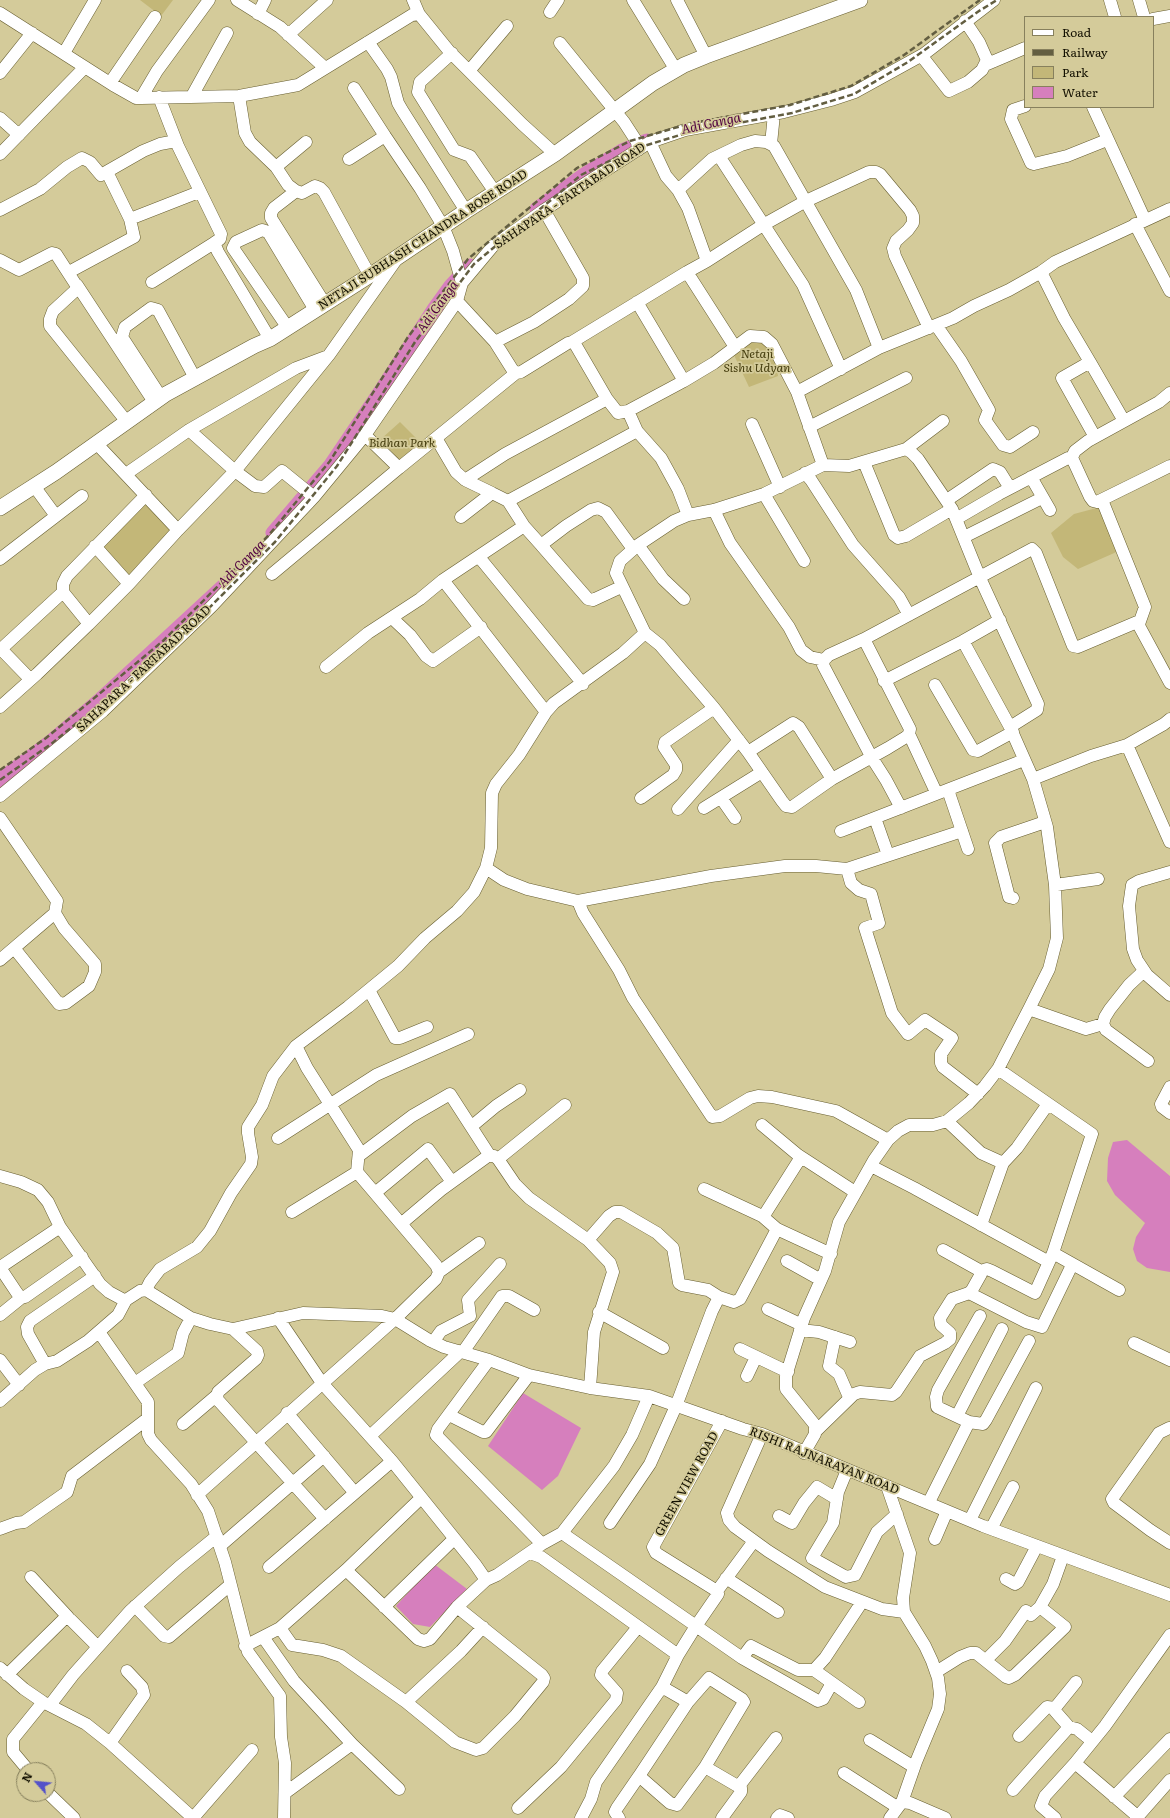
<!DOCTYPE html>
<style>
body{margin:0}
#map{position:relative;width:1170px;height:1818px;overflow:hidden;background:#d4cb9a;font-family:Literata,serif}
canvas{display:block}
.legend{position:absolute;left:1024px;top:16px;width:130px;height:92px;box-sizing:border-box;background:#d4cb9a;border:1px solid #87805d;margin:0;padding:5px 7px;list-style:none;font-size:12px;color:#131001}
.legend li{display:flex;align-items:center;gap:8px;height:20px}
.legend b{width:20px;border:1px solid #87805d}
.north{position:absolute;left:16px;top:1762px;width:40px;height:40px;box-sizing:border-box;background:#d4cb9a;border:1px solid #87805d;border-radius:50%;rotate:297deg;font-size:11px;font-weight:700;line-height:16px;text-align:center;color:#131001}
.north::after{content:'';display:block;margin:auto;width:14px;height:18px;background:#5452c9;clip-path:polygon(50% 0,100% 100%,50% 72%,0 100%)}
</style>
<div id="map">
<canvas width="1170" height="1818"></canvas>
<ul class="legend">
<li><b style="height:5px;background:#fff"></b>Road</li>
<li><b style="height:5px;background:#635e41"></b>Railway</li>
<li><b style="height:11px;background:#c3b778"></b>Park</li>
<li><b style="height:11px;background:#d67fbd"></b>Water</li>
</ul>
<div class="north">N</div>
</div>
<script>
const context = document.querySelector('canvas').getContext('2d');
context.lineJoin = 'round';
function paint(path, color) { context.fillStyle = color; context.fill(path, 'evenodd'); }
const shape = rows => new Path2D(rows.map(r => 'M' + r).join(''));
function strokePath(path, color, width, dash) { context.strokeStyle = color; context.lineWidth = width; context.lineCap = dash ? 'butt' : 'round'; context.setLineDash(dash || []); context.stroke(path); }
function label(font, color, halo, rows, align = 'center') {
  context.font = font + ' Literata,serif'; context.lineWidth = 3.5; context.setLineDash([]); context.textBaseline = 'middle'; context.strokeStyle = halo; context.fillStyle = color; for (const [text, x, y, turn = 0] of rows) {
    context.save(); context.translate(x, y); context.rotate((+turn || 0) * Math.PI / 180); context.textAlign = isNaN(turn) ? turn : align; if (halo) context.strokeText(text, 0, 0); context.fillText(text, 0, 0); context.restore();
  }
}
paint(shape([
 [140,0,173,0,161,16],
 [764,337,775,355,778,376,749,387,734,355,743,342],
 [400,422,422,444,401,462,381,439],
 [146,498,176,529,129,579,98,545],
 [1104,506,1121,550,1078,569,1063,557,1051,533,1074,514]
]), '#c3b778');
paint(shape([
 [1127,1140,1170,1176,1170,1272,1147,1268,1137,1261,1133,1249,1136,1237,1145,1223,1115,1195,1107,1181,1108,1158,1113,1142],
 [523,1393,581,1428,558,1476,542,1490,488,1446],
 [434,1564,467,1589,430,1627,413,1624,396,1606]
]), '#d67fbd');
strokePath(shape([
 [537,209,584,175,622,151,647,141],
 [273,533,331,465,381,391,433,311,451,286,470,266],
 [0,780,52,741,99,701,227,583]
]), '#d67fbd', 15);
const minor = shape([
 [237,0,280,27,325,68],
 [413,0,419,14],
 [633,0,676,70],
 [677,0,706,56],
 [1110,0,1115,17],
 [1139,0,1144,17],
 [550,12,558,0],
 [0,13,113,85,136,98,141,98,239,96,298,85,412,15,419,14,449,51,522,124,555,154],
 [258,14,265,0],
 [1153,19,1170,16],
 [288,35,327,0],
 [368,42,387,69,391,77,398,103,402,110,466,211],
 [560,43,624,122,637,142,638,150],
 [64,53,95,0],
 [452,53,420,82,418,92,454,150,470,156,495,192],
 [924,54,924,59,949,91,968,82,982,70,987,60,979,42,965,21],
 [985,65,1025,48],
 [469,71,507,26],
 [0,73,32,33],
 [110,83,155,17],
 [354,88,385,136],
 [192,96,227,33],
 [239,96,245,133,250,142,276,167,288,185,296,191,302,193,315,186,320,188,324,192,370,276],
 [159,97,178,146,221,234,220,239,214,243,218,252,270,339],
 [141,98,157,71,209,0],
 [1025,106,1013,110,1011,119,1031,163,1034,164,1067,156,1107,140],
 [1093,107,1145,220],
 [0,118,19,135],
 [650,142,666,176,678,190,688,208,707,261,687,272,735,347],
 [771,144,774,114],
 [0,154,85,67],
 [719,156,803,285,841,369],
 [276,167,306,142],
 [107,172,130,219,199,192],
 [678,190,712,159,741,145,755,141,766,142,774,146,856,290,879,348],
 [296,191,274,208,271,213,271,218,325,304],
 [0,210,40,189,67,167,82,158,90,162,101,175,143,151,160,144,176,141],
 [1135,224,1170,291],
 [0,260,19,270,52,253,56,254,78,288,53,311,50,319,50,326,127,422],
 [707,261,763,225,806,201,869,172,876,172,880,174,910,210,913,216,913,223,908,230,896,241,893,248,895,256,929,328],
 [69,272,134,237,130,219],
 [1041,272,1064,318,1090,362,1062,378,1095,437],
 [152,282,214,243],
 [462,283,493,246,544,210,650,142,685,130,784,112,831,100,855,92,924,54,994,0],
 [77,285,154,402],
 [457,301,495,342,512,369,516,373,521,372,568,343,572,342,575,344,607,399,618,413,628,411,684,381,714,363,750,336,764,337,772,344,797,392,879,348,953,318,974,306,1009,290,1041,272,1055,262,1170,209],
 [637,302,684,381],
 [936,325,961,361,989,410,985,420,1003,445,1010,447,1033,432],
 [288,328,233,248,236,242,262,230,268,232,315,310],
 [495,342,534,322,569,299,583,286,583,278,544,210],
 [572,342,687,272],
 [1090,362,1124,421],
 [161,397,122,337,125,327,151,308,158,310,195,378],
 [628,411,637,431,661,458,678,489,688,515],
 [752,424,780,487],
 [809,427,906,378],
 [189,430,235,471,255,486,264,487,282,471,314,497],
 [365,435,399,468,516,373],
 [436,438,456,472,465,480,492,493],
 [96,443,178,530,235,471,329,355,396,260],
 [906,449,943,421],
 [1071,459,1075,451,1088,441,1159,402,1170,393],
 [864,462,894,535,898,538,906,536,952,509],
 [805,473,811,480,853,545,899,597,909,615],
 [126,474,189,430,296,368,328,356],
 [1031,477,1050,510],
 [465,480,505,454,607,399],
 [34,486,56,516],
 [764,494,804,561],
 [146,495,67,576,63,584,63,592,89,624,129,584,178,530],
 [947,500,993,469,1000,472,1010,488],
 [1102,500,1145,607,1139,624],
 [508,501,637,431],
 [714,510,730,543,789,627,801,650,810,657,824,660],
 [956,519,999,494,1068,458,1073,460,1090,497,1093,501,1097,502,1170,466],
 [524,526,541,545],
 [964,537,1042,498],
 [638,545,663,579,684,599],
 [95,546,129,584],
 [479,557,583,684],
 [0,559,82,496],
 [272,574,399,468],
 [443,580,546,712],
 [621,587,593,600,588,599,541,545,566,526,591,510,598,508,606,512,633,549],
 [392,618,410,635,426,656,433,661,481,627],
 [645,633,660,645,714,708,748,752,782,801,786,806,792,807,832,779,888,748,906,737,909,734,910,729,864,639,1032,549,1036,553,1073,646,1078,647,1137,622,1170,683],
 [864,639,829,655,824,660,823,665,872,758,886,780,901,808],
 [963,641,1000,620],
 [0,648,30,679],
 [0,650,63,592],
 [326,667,368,633,420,599,443,580,524,526,508,501,492,493,461,517],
 [884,681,963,641,1010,727],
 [935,685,973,750,978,751,1013,732],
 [0,707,37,674,89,624],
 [909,734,935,790],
 [1127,745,1164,724,1170,719],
 [748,752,793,723,799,727,832,779],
 [1033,779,1091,756,1127,745,1170,842],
 [948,790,968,849],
 [0,796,103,711,212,606,314,497,365,435,457,301,462,283,453,251,443,226,420,188,385,136,349,159],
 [641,798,673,775,676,770,676,765,664,747,665,742,714,708],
 [721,798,735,818],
 [704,808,762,772],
 [678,809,739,740],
 [0,818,57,901,55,913,0,960],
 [875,818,888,855],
 [841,831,1024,760],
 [962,831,847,869,851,883,859,890,871,894,879,923,865,928,892,1013,908,1034,925,1020,952,1038,941,1054,941,1063,943,1067,978,1094],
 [486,868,504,880,527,889,578,901,583,913,619,970,633,998,712,1117,720,1116,750,1098,758,1096,772,1097,836,1111,888,1140],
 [1170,872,1139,881,1132,885,1129,906,1133,949,1137,960,1147,975,1170,995],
 [1055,885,1098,879],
 [1013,898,1009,897,995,843,1001,837,1045,822],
 [578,901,711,876,785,866,816,866,847,869],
 [14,948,59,1004,66,1003,89,986,95,972,95,964,64,928,55,913],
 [1144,971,1129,985,1110,1009,1105,1017,1103,1024,1106,1030,1148,1061],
 [369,990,395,1038,400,1038,427,1027],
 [1029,1009,1086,1029,1103,1024],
 [1170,1087,1161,1104,1162,1107,1170,1113],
 [947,1121,981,1153,1003,1163,981,1225],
 [762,1125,798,1155,855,1192],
 [472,1126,496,1106,520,1090],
 [278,1138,376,1075,468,1034],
 [360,1155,412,1116,450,1094,490,1156],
 [498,1159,565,1105],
 [1003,1163,1017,1148,1048,1104],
 [871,1166,914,1188,1049,1262],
 [0,1176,21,1182,38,1190,48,1202,60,1227,100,1284,109,1292,122,1299,126,1300,140,1291,146,1290,191,1318,210,1324,233,1329,303,1313,382,1316,395,1319,429,1340,444,1347,489,1360,529,1375,590,1388,649,1396,743,1429,762,1434,983,1526,1170,1595],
 [704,1189,762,1216,777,1229],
 [375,1193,428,1149,452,1182],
 [292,1212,357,1172],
 [763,1217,801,1157],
 [402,1223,441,1190,488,1156,494,1156,498,1159,515,1184,529,1198,588,1240,610,1263,613,1272,594,1332,590,1388],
 [60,1227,2,1266,1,1269,17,1293,21,1298,25,1297,82,1257],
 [588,1240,609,1216,615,1212,621,1212,657,1233,673,1248,679,1283,682,1285,708,1290,719,1297],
 [1053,1253,1119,1290],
 [787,1261,821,1280],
 [981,1271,987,1269,992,1271,1035,1293,1053,1253,1092,1134,998,1069],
 [439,1272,479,1243],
 [146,1290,150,1282,160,1269,197,1247,210,1231,231,1193,251,1164,252,1157,248,1133,248,1127,262,1105,273,1076,296,1046,348,1007,398,966,425,938,457,911,474,892,486,868,491,848,492,793,496,784,519,755,546,712,554,703,623,653,645,633,616,573,620,561,638,545,674,521,688,515,714,510,764,494,823,465,797,392],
 [969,1293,1026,1322,1042,1327,1072,1265],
 [768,1309,802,1325],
 [599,1312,663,1348],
 [0,1315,21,1298],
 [278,1318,322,1383,392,1461,475,1564,486,1580,497,1575,542,1544,562,1533,614,1466,632,1435,649,1396],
 [233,1329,257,1351,258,1355,256,1359,218,1392,217,1399,325,1519],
 [800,1330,819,1332,850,1342],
 [99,1332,148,1402,148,1434,151,1440,191,1484,208,1511,225,1562,248,1652,280,1696,281,1737,285,1763,284,1818],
 [835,1337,829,1366,839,1374,849,1397],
 [433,1342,441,1331,470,1316,468,1300,500,1264],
 [1134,1343,1170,1360],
 [740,1349,788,1372],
 [463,1352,502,1296,509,1296,534,1310],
 [0,1360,19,1385],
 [489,1360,438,1429,436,1435,542,1544],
 [45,1364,28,1334,27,1327,30,1321,95,1276],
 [747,1376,756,1357],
 [135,1383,178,1353,183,1333,191,1318],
 [0,1401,35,1370,45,1364,57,1361,88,1341,118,1315,126,1300],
 [287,1413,355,1493],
 [449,1415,483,1432,486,1432,529,1375],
 [957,1416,1002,1329],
 [722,1421,653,1547,656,1553,717,1591,718,1594,696,1626,742,1658,818,1701,823,1699,832,1683],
 [969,1422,937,1407,936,1397,938,1390,980,1316],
 [183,1424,216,1396],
 [1169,1428,1159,1433,1112,1499,1114,1503,1150,1530,1170,1543],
 [816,1431,854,1394,860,1392,892,1395,896,1392,920,1356,945,1343,950,1339,950,1333,941,1325,940,1318,952,1299,969,1293,972,1290,981,1274,979,1270,943,1250],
 [762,1434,727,1513,729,1520,735,1527,768,1551,825,1587,882,1609,904,1612],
 [370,1436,461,1351],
 [804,1453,815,1434,815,1425,786,1389,786,1376,804,1318,825,1271,839,1222,874,1160,888,1140,898,1131,909,1125,933,1125,947,1121,969,1103,985,1086,998,1069,1029,1009,1049,969,1057,938,1055,885,1047,827,1033,779,1010,727,1037,710,1038,704,980,578,952,509,918,459,911,452,906,449,849,466,823,465],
 [847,1470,838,1492,833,1523,812,1558,846,1577,855,1575,877,1532,897,1514],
 [887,1486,910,1553,903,1598,904,1612,925,1646,932,1661,938,1678,940,1694,938,1709,916,1762,902,1802,890,1818],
 [197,1495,395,1319,436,1279,439,1272,436,1265,357,1172,359,1150,307,1068,296,1046],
 [929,1502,969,1422,983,1424,986,1420,1029,1341],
 [779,1516,792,1523,804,1503,817,1487,837,1499],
 [970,1520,1036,1388],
 [610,1523,650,1464,676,1406,712,1311,719,1297,734,1302,740,1299,777,1229,831,1254],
 [0,1529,16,1523,24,1522,67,1492,72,1476,147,1419],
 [991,1529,1013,1487],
 [935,1539,947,1511],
 [220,1546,324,1456],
 [530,1553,541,1557,678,1655,696,1626,562,1533],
 [269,1567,392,1461],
 [346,1570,418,1639,424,1641,430,1639,457,1607,486,1580],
 [31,1577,68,1617],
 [726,1578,778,1612],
 [1006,1579,1015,1584,1018,1582,1037,1546],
 [717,1591,754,1541],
 [135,1606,164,1636,169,1637,230,1585],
 [384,1607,454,1539],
 [457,1607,542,1675,544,1678,543,1682,515,1716,483,1748,476,1750,455,1742,406,1702,461,1651,483,1627],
 [280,1628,292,1645,323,1650,341,1656,406,1702],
 [263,1637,294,1681,352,1744,285,1793],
 [245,1646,280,1628,346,1570,421,1498],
 [678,1655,662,1687,688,1702,639,1776,670,1803,677,1805,705,1767,744,1702,742,1699,709,1678,688,1702],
 [742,1658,751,1646,798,1670,814,1670,825,1658,862,1602],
 [986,1660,1005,1641,1026,1611,1031,1615,1040,1607],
 [0,1668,24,1689,43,1702,86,1724,110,1743,193,1818],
 [814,1670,859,1702],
 [936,1672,960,1657,970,1653,976,1653,1006,1677,1009,1678,1015,1675,1065,1627,1040,1607,1053,1584,1063,1556],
 [7,1675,65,1618,71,1620,98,1647],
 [50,1705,73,1675,130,1611,179,1567,217,1536],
 [1069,1727,1055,1711,1055,1708,1076,1682],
 [1019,1736,1047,1707,1055,1708],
 [870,1740,914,1767],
 [110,1743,144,1695,142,1687,127,1671],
 [352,1744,399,1789],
 [1075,1763,1136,1815,1140,1814,1170,1780],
 [705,1767,741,1788,741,1792,722,1818],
 [28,1770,13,1752,13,1739,43,1702],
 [844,1773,897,1807],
 [739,1786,776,1738],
 [1013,1790,1069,1727,1077,1729,1092,1741],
 [48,1793,74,1818],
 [1114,1797,1170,1739],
 [902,1802,910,1803,945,1818],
 [518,1808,561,1767,616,1700,617,1693,601,1675,602,1671,638,1627],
 [193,1818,252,1750],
 [581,1818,591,1799,596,1782,662,1687],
 [619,1818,615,1812,617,1808,639,1776],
 [777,1818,780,1815,788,1818],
 [1055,1818,1041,1806,1045,1796,1075,1763,1105,1726,1170,1635]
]);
const major = shape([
 [0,508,56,472,166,394,254,346,270,339,383,267,466,211,555,154,653,83,684,65,706,56,860,0]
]);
strokePath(minor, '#675e30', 13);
strokePath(major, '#675e30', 16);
strokePath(minor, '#fff', 12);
strokePath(major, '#fff', 15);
strokePath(shape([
 [0,770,46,738,163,641,268,536,330,461,408,337,468,259,577,168,630,141,688,124,790,105,851,86,904,55,980,0],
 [0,780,51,744,169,648,275,542,337,466,415,342,474,264,581,175,634,149,690,132,792,113,854,94,908,62,979,11,997,0]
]), '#635e41', 2.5, [6, 3]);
label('12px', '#131001', '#d4cb9a', [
 ["SAHAPARA - FARTABAD ROAD",570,196,-34],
 ["NETAJI SUBHASH CHANDRA BOSE ROAD",423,240,-33],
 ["SAHAPARA - FARTABAD ROAD",144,669,-43],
 ["RISHI RAJNARAYAN ROAD",824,1461,22],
 ["GREEN VIEW ROAD",687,1484,-61]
]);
label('italic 12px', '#453d0e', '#d4cb9a', [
 ["Netaji",757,354],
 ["Sishu Udyan",757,368],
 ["Bidhan Park",402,443]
]);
label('italic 13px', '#500040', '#d4cb9a', [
 ["Adi Ganga",711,124,-12],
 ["Adi Ganga",438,307,-54],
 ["Adi Ganga",242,564,-45]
]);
</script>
